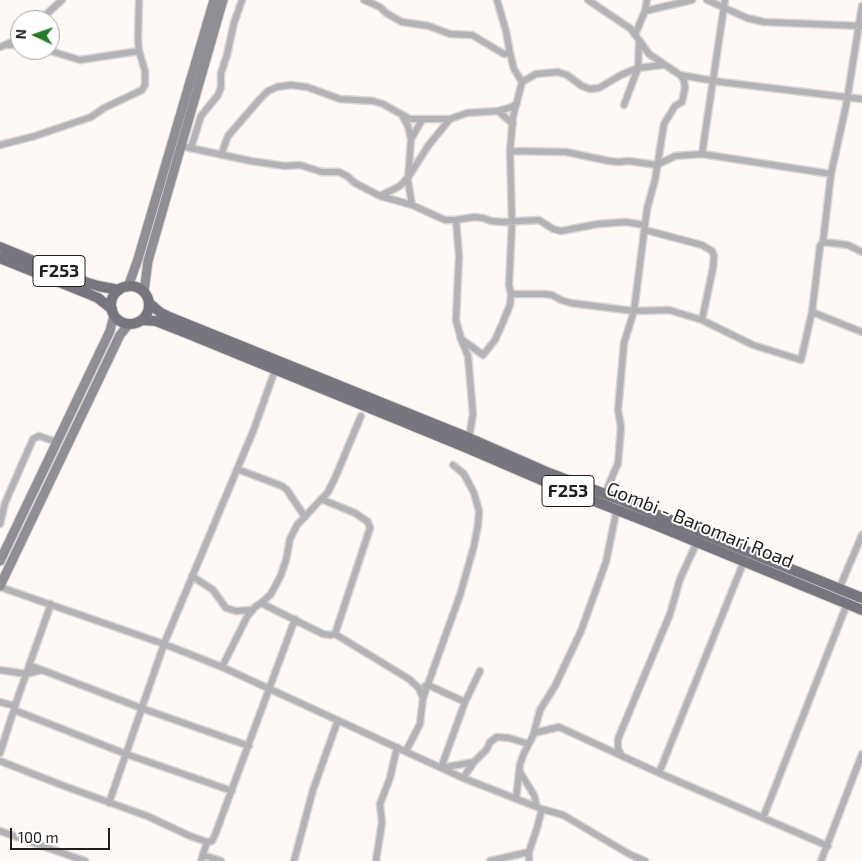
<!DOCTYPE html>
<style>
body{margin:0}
#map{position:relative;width:862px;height:861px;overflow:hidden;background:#fef9f6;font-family:"Exo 2",sans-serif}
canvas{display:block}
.north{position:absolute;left:10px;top:10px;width:50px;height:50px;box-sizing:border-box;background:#fff;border:1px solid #a7a5a4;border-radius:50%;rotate:273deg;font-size:14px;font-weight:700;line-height:20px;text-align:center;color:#221e1b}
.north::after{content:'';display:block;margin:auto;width:18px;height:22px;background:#247c2b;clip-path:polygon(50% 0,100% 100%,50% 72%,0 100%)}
.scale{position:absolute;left:10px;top:828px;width:100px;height:22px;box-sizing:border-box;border:2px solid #221e1b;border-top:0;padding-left:6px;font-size:15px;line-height:18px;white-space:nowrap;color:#221e1b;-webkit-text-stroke:4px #fff;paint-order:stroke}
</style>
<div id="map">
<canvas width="862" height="861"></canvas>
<div class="north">N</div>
<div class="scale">100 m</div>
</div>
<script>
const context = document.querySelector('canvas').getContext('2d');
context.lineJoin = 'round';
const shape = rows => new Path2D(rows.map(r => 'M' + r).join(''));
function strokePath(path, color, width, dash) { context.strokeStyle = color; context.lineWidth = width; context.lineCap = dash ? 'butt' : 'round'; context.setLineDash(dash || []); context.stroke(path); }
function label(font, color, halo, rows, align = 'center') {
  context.font = font + ' "Exo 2",sans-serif'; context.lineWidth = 4; context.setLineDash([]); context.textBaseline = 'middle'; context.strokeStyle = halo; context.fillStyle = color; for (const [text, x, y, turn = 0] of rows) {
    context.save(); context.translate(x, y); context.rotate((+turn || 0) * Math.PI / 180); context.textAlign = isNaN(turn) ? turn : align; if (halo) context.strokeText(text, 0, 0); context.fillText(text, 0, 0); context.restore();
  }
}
const street = shape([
 [364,0,380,7,386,13,402,22,429,26,450,34,472,35,504,54,510,53],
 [497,0,506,31,510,53,514,69,522,82,513,117,510,151,512,222,509,285,511,294],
 [588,0,631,29,649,54,680,75,684,80,685,88,682,102,675,106,664,124,655,180,647,209,634,311,624,343,618,410,621,427,618,463,605,494],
 [707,0,747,18,764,22,861,26],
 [645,11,692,0],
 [40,20,62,0],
 [635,35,645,11,647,0],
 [8,45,20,44],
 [0,47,12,42,20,36],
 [47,50,80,60,139,51],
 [680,75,721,82,862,99],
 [522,82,536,74,558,72,567,75,582,86,590,89,599,88,621,75,638,68,663,65],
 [624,105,638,68,639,42],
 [498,111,513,124],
 [403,117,408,126,411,139,408,181,412,205],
 [411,139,422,120],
 [0,145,35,136,91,117,104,108,142,90,145,85,145,71,139,51,138,39,139,0],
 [181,146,251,161,285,166,300,165,322,172,339,172,347,176,355,183,380,196,412,205,445,220,456,220,474,217,483,218,491,221,502,222,539,220,553,229,561,231,598,224,626,222,644,225],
 [191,148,201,116,218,95,221,87,221,73,227,55,234,23,242,0],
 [510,151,566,152,609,161,619,162,629,161,657,165,675,156,702,154,831,174],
 [702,154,725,0],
 [221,155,228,136,260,99,268,91,277,87,291,85,307,87,340,99,373,101,383,104,410,119,450,119,467,113,498,111,512,107,517,103],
 [380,196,400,186,409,176,428,146,450,119],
 [456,220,459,256,456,320,461,339,468,356,473,414,469,438],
 [645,230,702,245,712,251,714,256,713,268,702,320],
 [823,242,848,245,862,252],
 [812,312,862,332],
 [461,339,483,355,495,340,503,322,510,305,511,294,544,294,552,295,561,300,571,303,634,311,669,310,702,320,753,345,801,360,812,312,820,246,823,242,831,174,846,106,862,6],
 [237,469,282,486,287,490,305,517],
 [0,524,5,503,33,439,39,436,57,442],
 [192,576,213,590,226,608,236,611,252,610],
 [0,587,164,644,222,667,463,778,542,809,563,815,629,854,645,861],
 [839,589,862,535],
 [261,603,323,634,330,635,335,634,370,528,368,522,355,513,321,499],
 [335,634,409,679,419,688,423,698],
 [29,665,141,708,249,746],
 [222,667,247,617,255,607,261,603,271,594,281,575,286,560,290,539,297,525,328,492,335,478,361,416],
 [0,670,26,674,42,670],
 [425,686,428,685,465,702],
 [0,702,15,706],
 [14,710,126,754,232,791],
 [534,733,559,727,659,773,828,846],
 [406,751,420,724,423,698,460,595,474,546,478,525,479,511,474,493,464,474,453,465],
 [0,753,19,694,51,604],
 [622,756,618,749,618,739,670,614,680,579,697,542],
 [0,761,64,786,147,816,190,836,207,842],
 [441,768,465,702,480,671],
 [441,768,474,762],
 [520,772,534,795,537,807],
 [659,773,744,561],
 [463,778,474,762,487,749,490,742,497,737,509,738,529,744],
 [516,799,520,764,524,753,533,736,540,710,555,686,581,631,606,562,617,508],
 [109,803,164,644,254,429,275,370],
 [763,818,847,604],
 [0,831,85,861],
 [203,855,221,861],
 [201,861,207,842,212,841,215,835,295,619],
 [294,861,313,790,338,720],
 [376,861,382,822,380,804,390,778,397,747],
 [490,861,529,852],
 [529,861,529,852,537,828,542,809],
 [821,861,862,754]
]);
const secondary = shape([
 [128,287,138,259,214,0],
 [144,292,148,261,223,0],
 [0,561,110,331,114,315],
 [0,586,120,335,129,324]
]);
const primary = shape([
 [0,247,85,282,98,286,119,290],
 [0,258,89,294,98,298,112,309],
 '111 305a19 19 0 1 1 38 0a19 19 0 1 1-38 0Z',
 [149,303,161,313,169,317,469,438,549,473,621,500,862,598],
 [143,320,156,321,189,334,465,447,546,482,658,526,862,610]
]);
strokePath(street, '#dbd6d3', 9);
strokePath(secondary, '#dbd6d3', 11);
strokePath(primary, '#dbd6d3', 12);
strokePath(street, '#b3b2b7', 6);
strokePath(secondary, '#908f96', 9);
strokePath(primary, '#77767f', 10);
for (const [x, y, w] of [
 [59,271,52],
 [568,491,52]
]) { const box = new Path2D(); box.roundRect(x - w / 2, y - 15.5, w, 31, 4); context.fillStyle = '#fff'; context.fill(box); strokePath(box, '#221e1b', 1); }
label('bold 18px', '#221e1b', null, [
 ["F253",59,271],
 ["F253",568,491]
]);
label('19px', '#221e1b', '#fff', [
 ["Gombi - Baromari Road",700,525,22]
]);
</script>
